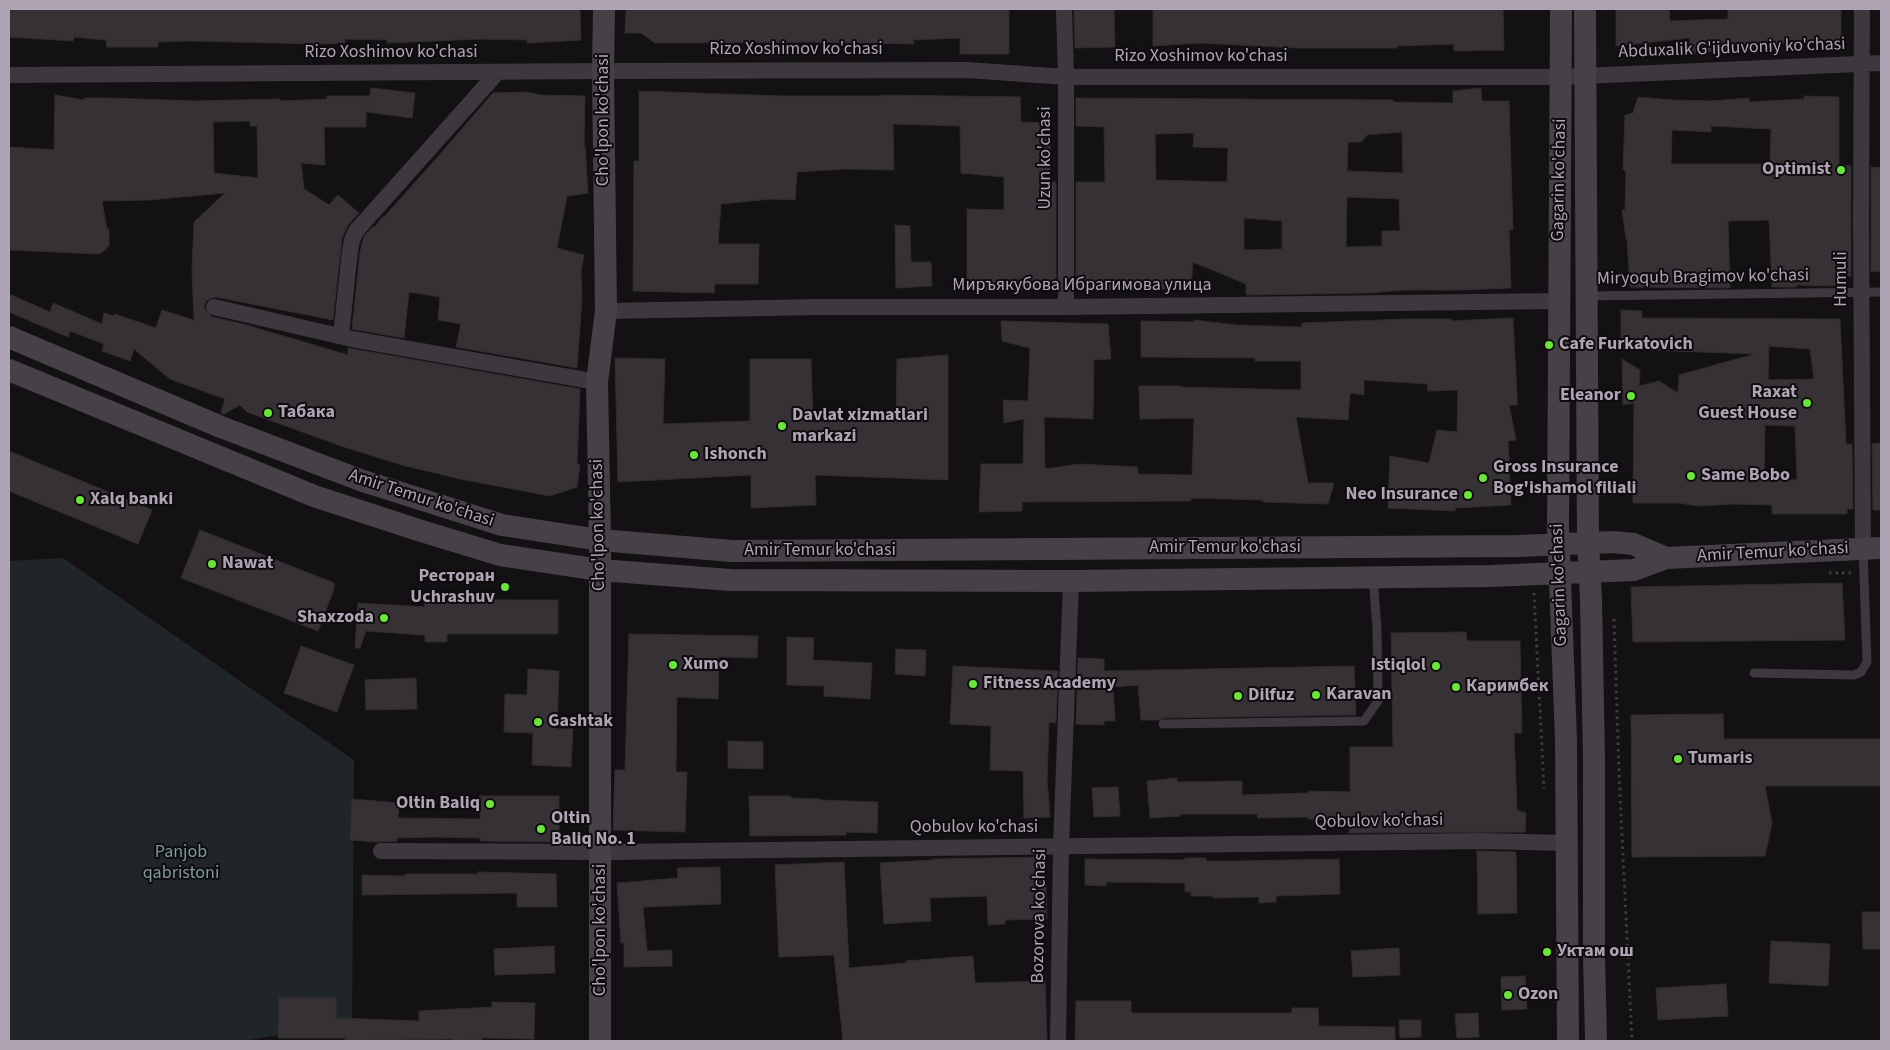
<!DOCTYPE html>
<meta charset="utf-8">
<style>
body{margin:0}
#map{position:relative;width:1890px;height:1050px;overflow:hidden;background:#131113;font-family:"Source Sans 3",sans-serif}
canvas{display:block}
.frame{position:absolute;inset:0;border:10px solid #afa4b3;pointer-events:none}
</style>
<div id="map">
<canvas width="1890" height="1050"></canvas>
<div class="frame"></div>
</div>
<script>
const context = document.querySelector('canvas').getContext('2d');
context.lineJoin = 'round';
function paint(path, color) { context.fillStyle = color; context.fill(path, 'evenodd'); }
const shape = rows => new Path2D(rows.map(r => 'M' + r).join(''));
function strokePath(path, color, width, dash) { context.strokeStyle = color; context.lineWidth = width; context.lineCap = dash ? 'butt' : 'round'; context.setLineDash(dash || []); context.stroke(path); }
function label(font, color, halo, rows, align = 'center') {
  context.font = font + ' "Source Sans 3",sans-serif'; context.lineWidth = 4; context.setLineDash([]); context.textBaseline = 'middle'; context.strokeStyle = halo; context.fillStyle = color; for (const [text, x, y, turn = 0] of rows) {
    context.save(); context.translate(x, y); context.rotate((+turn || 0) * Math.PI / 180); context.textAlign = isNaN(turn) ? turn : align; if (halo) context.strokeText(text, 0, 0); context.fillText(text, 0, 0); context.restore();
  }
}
paint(shape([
 [63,558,354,760,352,1023,243,1041,9,1041,9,561]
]), '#202627');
const building = shape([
 [9,9,580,9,581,40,527,43,527,40,481,39,387,43,387,40,345,39,345,43,318,44,190,41,158,42,158,47,107,47,106,40,74,37,73,41,9,37,9,9],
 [626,9,1009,9,1009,54,960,54,960,38,913,40,914,44,813,42,655,43,641,33,625,33,626,9],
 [1074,9,1114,9,1115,47,1075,48,1074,9],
 [1153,9,1503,9,1504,50,1454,51,1454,44,1397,46,1397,48,1296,48,1200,43,1153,46,1153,9],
 [1616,9,1669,9,1670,21,1728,19,1728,9,1841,9,1841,44,1773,43,1773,46,1690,53,1690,38,1616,46,1616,9],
 [371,88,415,93,412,118,366,112,366,127,324,127,325,165,301,163,304,189,329,205,338,195,359,213,348,225,342,238,333,320,216,297,211,298,206,301,204,305,205,310,212,317,243,324,348,355,348,348,580,389,577,464,580,465,577,487,550,496,460,479,402,465,344,447,247,412,240,405,224,414,221,413,225,399,170,379,134,349,130,361,102,351,104,344,70,331,68,337,9,312,9,294,50,312,53,303,102,324,104,313,114,316,115,314,156,328,162,310,194,320,192,270,194,222,225,193,149,200,102,201,107,229,109,229,109,246,100,254,9,250,9,147,54,150,55,95,84,100,84,98,110,98,195,101,280,99,280,101,327,99,327,96,370,96,371,88],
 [250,121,250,126,257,126,258,178,214,173,213,122,250,121],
 [1481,88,1482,101,1509,101,1513,230,1509,230,1511,288,1458,290,1405,290,1369,293,1246,295,1246,284,1193,262,1191,288,1140,290,1076,289,1076,182,1105,182,1104,127,1076,126,1076,98,1393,100,1393,102,1453,103,1453,91,1481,88],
 [1402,132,1403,173,1347,171,1348,142,1361,142,1367,135,1402,132],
 [1194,133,1193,147,1228,148,1227,182,1156,180,1155,134,1194,133],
 [1347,197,1399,199,1400,231,1382,231,1382,246,1346,247,1347,197],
 [1244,218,1282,221,1282,249,1244,250,1244,218],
 [639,91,782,96,881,96,881,95,1020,97,1021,122,1050,123,1050,175,1051,182,1056,182,1056,289,1006,290,1006,292,967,290,967,209,1004,210,1004,177,961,173,960,126,893,124,894,170,845,169,797,172,795,200,771,199,721,204,718,244,759,244,758,284,715,284,714,293,633,291,634,161,639,161,639,91],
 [528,92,540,95,585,96,584,146,585,146,588,193,567,196,557,248,584,255,581,271,582,299,577,368,456,347,461,324,438,320,440,297,409,292,404,338,352,329,360,252,364,236,374,226,375,227,382,217,384,217,434,161,493,93,528,92],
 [1804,96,1839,97,1839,165,1851,166,1851,276,1844,277,1844,286,1796,285,1796,287,1772,287,1769,220,1728,221,1730,288,1630,287,1627,239,1626,239,1622,210,1625,210,1626,172,1623,169,1625,115,1633,113,1638,97,1672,100,1711,101,1749,98,1749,102,1804,99,1804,96],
 [1711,126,1771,129,1770,164,1671,164,1672,130,1711,132,1711,126],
 [1871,167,1881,168,1881,271,1871,272,1871,167],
 [895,225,910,226,911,262,931,262,932,286,896,288,895,225],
 [1621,310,1642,311,1642,318,1840,319,1846,444,1852,444,1853,509,1847,509,1847,514,1772,514,1772,505,1732,504,1699,506,1679,503,1633,503,1634,403,1623,405,1622,359,1640,370,1639,386,1659,381,1678,393,1679,375,1755,354,1621,349,1621,310],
 [1769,346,1810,349,1814,379,1768,380,1769,346],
 [1765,425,1795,426,1797,480,1764,480,1765,425],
 [1513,318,1517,396,1517,405,1509,405,1516,440,1508,441,1511,505,1455,508,1455,511,1388,508,1390,456,1429,463,1437,430,1457,432,1458,390,1427,391,1428,384,1364,380,1364,395,1350,393,1348,420,1296,417,1308,483,1334,483,1328,504,1263,502,1263,500,1191,498,1191,501,1022,502,1022,511,979,512,981,464,1023,464,1024,419,1004,423,1003,400,1028,401,1030,348,1002,341,1001,321,1108,324,1111,359,1094,360,1093,419,1044,417,1045,469,1079,464,1137,467,1138,474,1192,475,1194,418,1140,419,1139,386,1180,386,1180,387,1301,390,1301,361,1255,361,1255,358,1141,357,1141,321,1194,322,1194,320,1236,325,1302,327,1302,323,1407,319,1451,319,1451,321,1513,318],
 [948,355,948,480,815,475,816,505,751,508,751,475,618,482,615,358,665,359,663,424,750,421,750,359,811,359,813,422,896,418,897,359,948,355],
 [1881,443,1881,510,1873,510,1872,444,1881,443],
 [9,451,152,510,138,544,9,491,9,451],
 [200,530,334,583,334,589,318,631,181,578,200,530],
 [1842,583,1845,640,1633,642,1631,587,1842,583],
 [454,600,558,600,558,634,447,634,447,642,425,642,425,635,366,631,360,648,355,648,358,603,425,607,424,602,454,602,454,600],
 [1466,632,1467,641,1520,641,1522,733,1514,733,1517,810,1526,813,1525,832,1349,833,1350,820,1308,819,1308,817,1258,818,1257,814,1180,814,1181,816,1150,818,1147,781,1177,778,1177,782,1242,781,1242,795,1309,793,1309,791,1350,792,1350,747,1393,747,1391,633,1466,632],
 [629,634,758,636,757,658,719,657,718,699,677,697,676,772,687,772,685,832,613,830,615,770,625,770,629,634],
 [787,637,814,638,813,660,872,663,870,699,824,696,824,686,787,685,787,637],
 [301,646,354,665,337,712,284,693,301,646],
 [896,649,926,650,925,676,895,674,896,649],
 [1078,658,1104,659,1104,671,1354,666,1356,715,1163,718,1159,720,1141,720,1138,685,1113,687,1115,721,1104,721,1104,725,1076,724,1078,658],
 [953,666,1058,671,1056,723,1049,722,1047,779,1050,817,1024,818,1023,771,990,770,991,726,950,724,953,666],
 [528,669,559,671,557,729,573,729,571,767,532,765,533,733,504,732,505,694,527,695,528,669],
 [416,678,417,709,366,710,365,680,416,678],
 [1723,714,1724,739,1881,739,1881,786,1765,786,1772,823,1765,856,1632,857,1631,715,1723,714],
 [728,741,763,742,763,769,728,768,728,741],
 [1118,787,1120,816,1094,817,1092,788,1118,787],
 [480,796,559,796,559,842,480,841,480,838,436,837,397,838,397,841,378,842,350,840,352,799,399,803,398,818,480,819,480,796],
 [749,796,791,796,791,798,820,799,820,800,878,802,877,833,846,832,846,835,750,836,749,796],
 [1477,851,1516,852,1517,913,1478,914,1477,851],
 [1045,857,1047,919,1005,920,1005,924,988,925,987,896,930,898,931,921,884,924,880,863,933,860,933,859,1045,857],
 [1185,858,1206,858,1206,861,1239,861,1339,859,1340,894,1276,896,1276,902,1259,903,1259,897,1213,898,1213,896,1191,896,1191,892,1185,892,1185,883,1106,882,1106,886,1085,885,1085,859,1185,860,1185,858],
 [844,862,849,968,907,963,906,961,973,956,975,983,1045,981,1047,1041,843,1041,834,955,779,957,775,865,844,862],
 [720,867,721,904,643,907,647,951,672,950,672,966,624,967,624,943,621,943,617,883,678,878,677,868,720,867],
 [478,872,556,874,557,907,517,907,517,893,362,895,362,875,405,876,405,874,478,874,478,872],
 [1862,912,1881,912,1881,949,1863,949,1862,912],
 [1771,941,1830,944,1828,986,1769,983,1771,941],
 [554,946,555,973,495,975,494,949,554,946],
 [1399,948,1400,975,1353,977,1351,951,1399,948],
 [1525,976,1527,1009,1502,1010,1501,977,1525,976],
 [1726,984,1728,1016,1658,1020,1656,988,1726,984],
 [279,997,336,998,336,1018,419,1021,419,1011,492,1007,492,1002,535,1003,534,1039,482,1038,482,1040,456,1041,453,1041,453,1039,345,1041,345,1038,278,1038,279,997],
 [1076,1001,1131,1001,1131,1013,1292,1013,1292,1008,1318,1008,1319,1026,1395,1027,1395,1041,1075,1041,1076,1001],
 [1478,1013,1479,1037,1457,1038,1455,1014,1478,1013],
 [1399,1020,1421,1020,1421,1037,1400,1038,1399,1020]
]);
paint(building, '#353135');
strokePath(building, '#2f2c2f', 1);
strokePath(shape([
 [1829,573,1851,573],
 [1534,593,1544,789],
 [1614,619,1619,773,1632,1041]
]), '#3f3b40', 3, [2.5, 4]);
strokePath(shape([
 [1586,296,1881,292],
 [1754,673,1854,675,1861,672,1867,662,1863,549],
 [1163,724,1364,721,1378,701,1377,629,1373,577]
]), '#3c383d', 9);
strokePath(shape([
 [1064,9,1066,77,1066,307],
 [1862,9,1861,221,1863,549],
 [9,75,603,71,967,70,1066,77,1561,77,1881,63],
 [214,307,352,339,597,382],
 [606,311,819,307,1066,307,1558,301],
 [341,336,350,251,352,240,356,231,497,73],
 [381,851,611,852,1482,841,1567,843],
 [1058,1041,1061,847,1071,581]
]), '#3c383d', 16);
strokePath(shape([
 [1561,9,1558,527,1566,740,1568,1041],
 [1585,9,1588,543,1591,599,1594,760,1594,955,1596,1041],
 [9,337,221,427,360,480,502,525,600,540,732,551,1519,546,1613,542,1633,544,1666,558],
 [9,370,314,496,415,529,500,555,600,570,730,580,1071,581,1490,576,1634,570,1666,558,1881,548],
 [600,1041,600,540,597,382,606,311,603,71,604,9]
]), '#464147', 22);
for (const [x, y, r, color] of [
 [1841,170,5,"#69e637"],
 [1549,345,5,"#69e637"],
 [1631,396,5,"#69e637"],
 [1807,403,5,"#69e637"],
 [268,413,5,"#69e637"],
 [782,426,5,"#69e637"],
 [694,455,5,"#69e637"],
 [1691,476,5,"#69e637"],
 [1483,478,5,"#69e637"],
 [1468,495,5,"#69e637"],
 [80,500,5,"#69e637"],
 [212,564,5,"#69e637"],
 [505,587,5,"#69e637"],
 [384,618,5,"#69e637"],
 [673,665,5,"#69e637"],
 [1436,666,5,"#69e637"],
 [973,684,5,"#69e637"],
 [1456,687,5,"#69e637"],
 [1316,695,5,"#69e637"],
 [1238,696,5,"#69e637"],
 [538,722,5,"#69e637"],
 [1678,759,5,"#69e637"],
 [490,804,5,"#69e637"],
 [541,829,5,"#69e637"],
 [1547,952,5,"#69e637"],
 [1508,995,5,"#69e637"]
]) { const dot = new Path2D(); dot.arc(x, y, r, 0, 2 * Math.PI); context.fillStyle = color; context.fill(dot); strokePath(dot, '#0e0c0e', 2); }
label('18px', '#afa4b3', '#0e0c0e', [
 ["Abduxalik G'ijduvoniy ko'chasi",1732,49,-2],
 ["Rizo Xoshimov ko'chasi",796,50],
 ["Rizo Xoshimov ko'chasi",391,53],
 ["Rizo Xoshimov ko'chasi",1201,57],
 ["Cho'lpon ko'chasi",604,120,-90],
 ["Uzun ko'chasi",1046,158,-90],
 ["Gagarin ko'chasi",1560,180,-89],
 ["Miryoqub Bragimov ko'chasi",1703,278,-1],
 ["Humuli",1842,279,-90],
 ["Миръякубова Ибрагимова улица",1082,286],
 ["Amir Temur ko'chasi",421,499,18],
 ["Cho'lpon ko'chasi",599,525,-91],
 ["Amir Temur ko'chasi",1225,548],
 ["Amir Temur ko'chasi",820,551],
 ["Amir Temur ko'chasi",1773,553,-3],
 ["Gagarin ko'chasi",1560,585,-92],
 ["Qobulov ko'chasi",1379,822,-1],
 ["Qobulov ko'chasi",974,828],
 ["Bozorova ko'chasi",1040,916,-89],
 ["Cho'lpon ko'chasi",601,930,-90]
]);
label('bold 18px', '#afa4b3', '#0e0c0e', [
 ["Optimist",1831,170,"right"],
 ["Cafe Furkatovich",1559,345],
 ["Raxat",1797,393,"right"],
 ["Guest House",1797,414,"right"],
 ["Eleanor",1621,396,"right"],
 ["Табака",278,413],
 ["Davlat xizmatlari",792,416],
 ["markazi",792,437],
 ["Ishonch",704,455],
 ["Gross Insurance",1493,468],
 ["Bog'ishamol filiali",1493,489],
 ["Same Bobo",1701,476],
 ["Neo Insurance",1458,495,"right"],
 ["Xalq banki",90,500],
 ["Nawat",222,564],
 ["Ресторан",495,577,"right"],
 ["Uchrashuv",495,598,"right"],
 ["Shaxzoda",374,618,"right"],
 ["Xumo",683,665],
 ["Istiqlol",1426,666,"right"],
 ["Fitness Academy",983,684],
 ["Каримбек",1466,687],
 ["Karavan",1326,695],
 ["Dilfuz",1248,696],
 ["Gashtak",548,722],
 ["Tumaris",1688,759],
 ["Oltin Baliq",480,804,"right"],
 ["Oltin",551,819],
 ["Baliq No. 1",551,840],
 ["Уктам ош",1557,952],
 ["Ozon",1518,995]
], 'left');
label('18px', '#7c999d', '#0e0c0e', [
 ["Panjob",181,853],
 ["qabristoni",181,874]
]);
</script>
